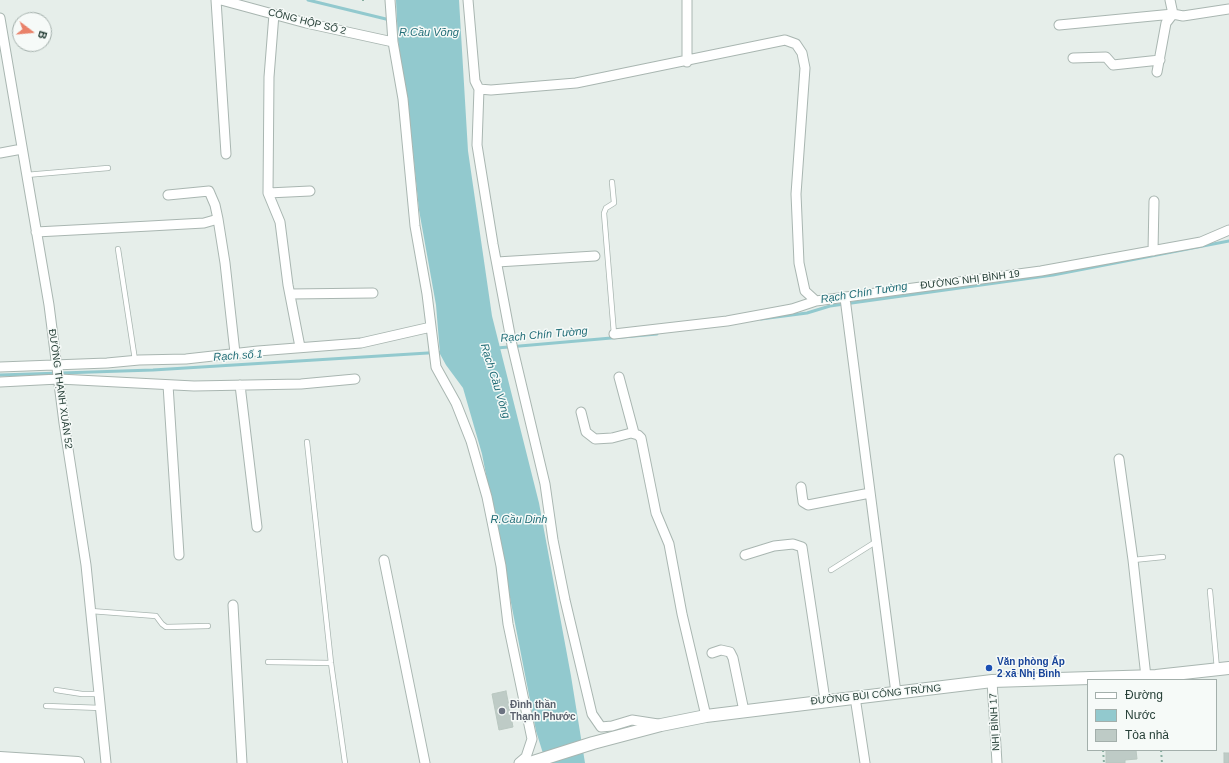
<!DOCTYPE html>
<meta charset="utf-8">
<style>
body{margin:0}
#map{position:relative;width:1229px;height:763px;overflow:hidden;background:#e6eeea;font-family:Arial,sans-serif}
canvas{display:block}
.legend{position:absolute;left:1087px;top:679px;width:130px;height:72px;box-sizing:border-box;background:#f6faf8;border:1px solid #a3afab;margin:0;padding:5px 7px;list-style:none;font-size:12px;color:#263f37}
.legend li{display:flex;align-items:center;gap:8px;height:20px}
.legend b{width:20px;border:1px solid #a3afab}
.north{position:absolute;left:12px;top:12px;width:40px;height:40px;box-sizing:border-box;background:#f6faf8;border:1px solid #a3afab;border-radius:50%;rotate:106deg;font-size:11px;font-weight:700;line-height:16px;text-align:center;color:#263f37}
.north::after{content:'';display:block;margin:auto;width:14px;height:18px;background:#e98169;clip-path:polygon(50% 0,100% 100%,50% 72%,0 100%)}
</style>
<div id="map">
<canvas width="1229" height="763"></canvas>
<ul class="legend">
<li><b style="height:5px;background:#fff"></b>Đường</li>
<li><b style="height:11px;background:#92c9ce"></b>Nước</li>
<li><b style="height:11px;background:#becbc6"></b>Tòa nhà</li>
</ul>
<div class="north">B</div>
</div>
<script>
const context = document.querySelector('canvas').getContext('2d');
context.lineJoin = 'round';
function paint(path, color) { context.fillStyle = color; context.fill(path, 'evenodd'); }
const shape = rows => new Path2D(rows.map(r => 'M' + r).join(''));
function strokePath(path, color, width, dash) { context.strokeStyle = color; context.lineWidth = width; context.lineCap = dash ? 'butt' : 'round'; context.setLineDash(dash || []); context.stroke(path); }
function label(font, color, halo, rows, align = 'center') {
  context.font = font + ' Arial,sans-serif'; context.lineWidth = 3; context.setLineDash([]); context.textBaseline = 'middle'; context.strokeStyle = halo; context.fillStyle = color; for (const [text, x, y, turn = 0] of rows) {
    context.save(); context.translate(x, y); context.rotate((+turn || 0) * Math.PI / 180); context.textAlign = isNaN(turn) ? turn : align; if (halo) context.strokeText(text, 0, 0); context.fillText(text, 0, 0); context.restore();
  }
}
paint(shape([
 [396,0,459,0,468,151,492,316,539,503,571,676,585,763,546,763,536,731,482,454,463,388,446,365,440,354,436,305,419,210,411,133,398,40]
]), '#92c9ce');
strokePath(shape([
 [308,0,390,20],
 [761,319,807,313,830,306,1053,275,1229,241],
 [497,348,657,334],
 [0,375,153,370,444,352]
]), '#92c9ce', 3);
const building = shape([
 [506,691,513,727,499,730,492,694,506,691],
 [1106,750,1136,750,1137,759,1125,760,1125,763,1106,763,1106,750],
 [1224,753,1229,753,1229,763,1224,763,1224,753]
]);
paint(building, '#becbc6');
strokePath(building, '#b9c7c0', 1);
const service = shape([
 [26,175,108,168],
 [612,182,614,203,606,208,604,213,614,334],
 [118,249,135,360],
 [307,442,331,663,345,763],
 [1133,560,1163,557],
 [831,570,877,541],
 [1210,591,1217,669],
 [91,611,156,616,162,624,166,627,208,626],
 [268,662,331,663],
 [56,690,82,694,99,694],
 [46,706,101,708]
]);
const minor = shape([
 [216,0,226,154],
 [221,0,306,23,393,42],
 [390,0,393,42,403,99,415,226,427,294,436,367,456,403,471,441,487,497,501,566,508,624,532,739,526,757,519,763],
 [468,0,475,81,479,89,477,145,493,244,512,345,545,484,553,540,565,600,592,714,601,727,612,726,632,720,658,724],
 [687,0,687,62],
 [1170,0,1173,14],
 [274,14,269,77,268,193,280,222,288,285,300,347],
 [0,18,49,305,64,423,86,565,106,763],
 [1059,25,1173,14,1183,16,1229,9],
 [1073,58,1106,57,1113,65,1160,60],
 [1157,72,1166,23,1173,14],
 [479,89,491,90,576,83,785,40,796,44,802,53,805,68,796,194,799,263,805,291,816,301],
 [0,153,22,149],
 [268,193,310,191],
 [218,219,225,263,235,353],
 [36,232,150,226,204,223,218,219,215,205,209,191,168,195],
 [1153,251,1154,201],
 [497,262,595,256],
 [290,294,373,293],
 [845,298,896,693],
 [614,334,727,321,792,309,816,301,1041,271,1201,242,1229,230],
 [0,367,107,363,139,360,186,359,258,351,361,343,431,327],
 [619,377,634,433],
 [0,382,59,379,194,386,301,384,355,379],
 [168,385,179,555],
 [240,385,257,527],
 [581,412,586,432,595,439,612,438,631,433,638,435,641,438,656,513,669,544,682,614,706,716],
 [1119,459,1133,560,1146,677],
 [801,487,803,502,808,505,870,493],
 [745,555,774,546,793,544,802,547,825,700],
 [384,560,425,763],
 [233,605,242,763],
 [712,653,721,650,730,652,733,658,744,711],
 [992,681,997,763],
 [855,697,865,763]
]);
const tertiary = shape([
 [0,758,78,763],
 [530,763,593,743,661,725,706,716,992,681,1156,676,1229,668]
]);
strokePath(service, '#a9b6b1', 6);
strokePath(minor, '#a9b6b1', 11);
strokePath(tertiary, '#a9b6b1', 14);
strokePath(shape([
 [362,0,366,0],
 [1103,750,1104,763],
 [1161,750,1162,763]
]), '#89afa1', 2, [2, 3]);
strokePath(service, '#fff', 4.5);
strokePath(minor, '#fff', 9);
strokePath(tertiary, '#fff', 12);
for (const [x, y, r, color] of [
 [989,668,4,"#1a4fb4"],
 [502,711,4,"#6b7280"]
]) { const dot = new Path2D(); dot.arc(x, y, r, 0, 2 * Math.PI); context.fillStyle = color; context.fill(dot); strokePath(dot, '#f6faf8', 1.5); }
label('10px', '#263f37', '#f6faf8', [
 ["CỐNG HỘP SỐ 2",307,22,14],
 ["ĐƯỜNG NHỊ BÌNH 19",970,280,-7],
 ["ĐƯỜNG THẠNH XUÂN 52",60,389,82],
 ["ĐƯỜNG BÙI CÔNG TRỪNG",876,695,-6],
 ["NHỊ BÌNH 17",995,722,-93]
]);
label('bold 10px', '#164399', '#f6faf8', [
 ["Văn phòng Ấp",997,662],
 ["2 xã Nhị Bình",997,674]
], 'left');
label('bold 10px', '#5b616d', '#f6faf8', [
 ["Đình thần",510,705],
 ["Thạnh Phước",510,717]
], 'left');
label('italic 11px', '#236e78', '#f6faf8', [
 ["R.Cầu Võng",429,33],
 ["Rạch Chín Tường",864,293,-9],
 ["Rạch Chín Tường",544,335,-5],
 ["Rạch số 1",238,356,-4],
 ["Rạch Cầu Võng",495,381,73],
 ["R.Cầu Dinh",519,520]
]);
</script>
